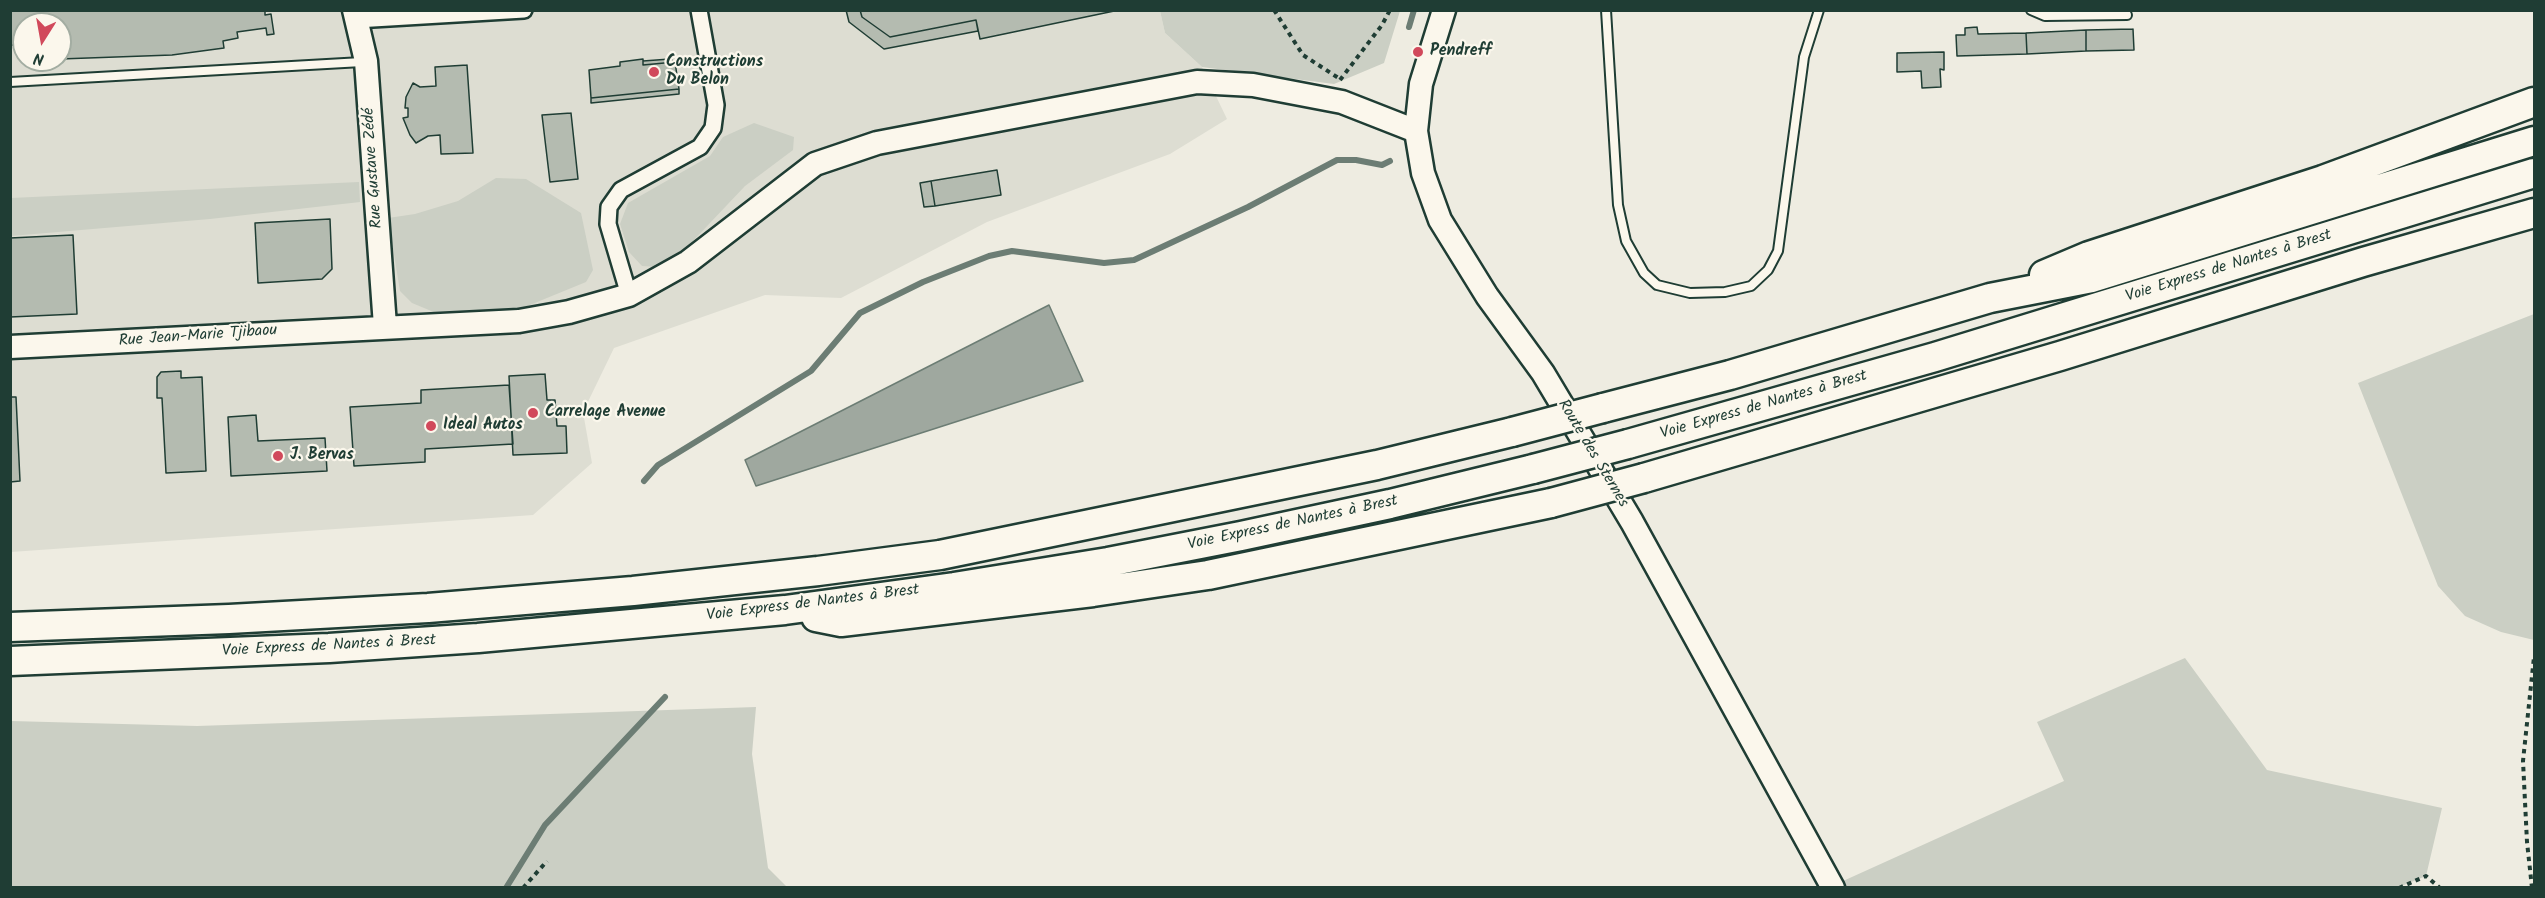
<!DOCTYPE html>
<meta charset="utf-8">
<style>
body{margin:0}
#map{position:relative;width:2545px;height:898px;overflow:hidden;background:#eeece1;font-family:Kalam,sans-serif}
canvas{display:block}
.frame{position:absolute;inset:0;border:12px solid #1f3d34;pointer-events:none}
.north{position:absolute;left:12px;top:12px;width:60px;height:60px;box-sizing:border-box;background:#fbf7ec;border:2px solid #a3ada2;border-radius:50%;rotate:191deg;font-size:16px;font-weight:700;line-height:24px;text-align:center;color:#1f3d34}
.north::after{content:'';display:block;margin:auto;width:21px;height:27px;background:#d1495b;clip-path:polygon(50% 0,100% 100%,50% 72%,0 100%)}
</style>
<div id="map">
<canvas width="2545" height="898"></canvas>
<div class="frame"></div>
<div class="north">N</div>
</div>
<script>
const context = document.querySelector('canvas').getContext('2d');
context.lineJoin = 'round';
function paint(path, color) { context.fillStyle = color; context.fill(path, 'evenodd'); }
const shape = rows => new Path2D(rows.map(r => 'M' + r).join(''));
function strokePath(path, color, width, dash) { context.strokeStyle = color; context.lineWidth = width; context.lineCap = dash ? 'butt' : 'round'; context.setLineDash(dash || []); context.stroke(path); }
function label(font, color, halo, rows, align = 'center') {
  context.font = font + ' Kalam,sans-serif'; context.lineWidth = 4.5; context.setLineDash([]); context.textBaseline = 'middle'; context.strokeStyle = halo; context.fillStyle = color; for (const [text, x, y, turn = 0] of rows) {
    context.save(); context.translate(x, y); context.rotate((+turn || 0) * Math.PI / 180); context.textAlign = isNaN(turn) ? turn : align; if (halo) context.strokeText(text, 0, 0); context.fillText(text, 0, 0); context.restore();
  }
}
paint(shape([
 [11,11,1160,11,1165,33,1202,67,1227,119,1170,154,987,222,841,298,765,295,614,348,583,412,592,463,533,515,11,552],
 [24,24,60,24,60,60,24,60]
]), '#ddddd2');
paint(shape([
 [1160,11,1160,10,1400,11,1384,63,1334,84,1202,67,1165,33],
 [754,123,794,137,793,150,745,186,691,243,657,267,642,266,629,252,620,224,628,203,710,156,723,137],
 [496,178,526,179,581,213,593,270,586,282,525,307,441,315,412,303,400,291,388,218,415,214,458,201],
 [359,182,360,202,210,219,11,236,11,198],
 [2534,314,2534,640,2501,632,2465,616,2438,586,2358,383],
 [2185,658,2267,770,2442,808,2426,876,2399,887,1836,888,1832,886,2064,781,2037,722],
 [756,707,752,754,768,868,787,887,11,887,11,721,197,726]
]), '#cbcfc4');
const water = shape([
 [1049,305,1083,381,756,486,745,460,1049,305]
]);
paint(water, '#9fa89f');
strokePath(water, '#6c7d74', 1.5);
strokePath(shape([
 [1409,27,1414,10],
 [644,481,658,465,811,371,860,313,923,282,989,256,1012,251,1104,263,1134,260,1248,207,1337,160,1356,160,1382,165,1390,161],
 [506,888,545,825,665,697]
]), '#6c7d74', 6);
const building = shape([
 [10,10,265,10,265,15,271,14,274,34,267,35,266,28,237,32,238,38,223,41,224,48,172,55,60,59,60,24,24,24,24,51,17,51,18,45,10,45,10,10],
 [846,10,860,10,862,17,890,37,976,20,978,31,884,49,849,22,846,10],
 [860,10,1119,10,980,39,976,20,890,37,862,17,860,10],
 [1977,27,1978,34,2026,33,2027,54,1957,56,1956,35,1965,35,1965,28,1977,27],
 [2133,29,2134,50,2086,51,2086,30,2133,29],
 [2086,30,2086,51,2027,54,2026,33,2086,30],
 [1944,52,1944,70,1940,69,1941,87,1922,88,1921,71,1897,72,1897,53,1944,52],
 [643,59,643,65,675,62,679,89,591,98,589,70,620,66,620,62,643,59],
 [670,59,675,62,643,65,643,61,670,59],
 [467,65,473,153,441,154,440,135,428,136,416,143,410,135,403,118,408,117,408,108,405,108,406,97,413,83,420,87,436,86,435,67,467,65],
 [679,89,679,94,591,103,591,98,679,89],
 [571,113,578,179,550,182,542,115,571,113],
 [997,170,1001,195,935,206,931,181,997,170],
 [931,181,935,206,924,207,920,183,931,181],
 [330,219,332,269,322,279,258,283,255,223,330,219],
 [73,235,77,314,10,317,10,238,73,235],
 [181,371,181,378,202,377,206,471,166,473,162,398,157,398,157,377,161,372,181,371],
 [545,374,547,400,555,400,557,426,566,426,567,453,513,455,509,376,545,374],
 [509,385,513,444,425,449,425,462,354,466,350,407,421,403,421,390,509,385],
 [10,397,16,397,20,481,10,482,10,397],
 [256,415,258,441,325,438,327,471,231,476,228,417,256,415]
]);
paint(building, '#b4bbb0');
strokePath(building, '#1f3d34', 1.5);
const lane = shape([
 [1606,10,1618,205,1626,241,1644,273,1657,285,1690,293,1725,292,1751,286,1768,270,1778,251,1804,57,1819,10],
 [2031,10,2045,16,2127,15],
 [10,82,362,62]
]);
const street = shape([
 [356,20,524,10],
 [629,295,608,224,609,207,621,190,700,147,713,128,716,105,699,10]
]);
const secondary = shape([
 [354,10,366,61,385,326],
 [1444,10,1421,84,1416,131,1423,173,1440,220,1487,296,1543,373,1632,522,1833,888],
 [10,347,519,321,569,312,629,295,688,262,815,164,877,143,1197,82,1253,85,1342,102,1416,131]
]);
const highway = shape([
 [2044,275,2089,256,2323,180,2534,102],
 [1603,408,1730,375,1990,298,2092,278,2534,141],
 [1628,444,1935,357,2534,173],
 [1644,478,2060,356,2363,262,2534,213],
 [816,617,841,622,1093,592,1208,575,1551,503],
 [10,627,229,619,428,608,633,591,818,571,940,555,1377,465,1512,432],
 [10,661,329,648,478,638,785,610,954,587,1108,562,1241,536,1390,504,1533,469]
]);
strokePath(lane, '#1f3d34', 12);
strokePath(street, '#1f3d34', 20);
strokePath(secondary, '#1f3d34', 27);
strokePath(highway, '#1f3d34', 33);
strokePath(shape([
 [1274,10,1303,55,1340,79],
 [1340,80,1382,25,1390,10],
 [523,888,547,861],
 [2399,888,2426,876,2440,888],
 [2532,888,2527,842,2523,761,2534,657]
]), '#1f3d34', 4, [4.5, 4.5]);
strokePath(lane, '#fbf7ec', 8);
strokePath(street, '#fbf7ec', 15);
strokePath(secondary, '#fbf7ec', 22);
strokePath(highway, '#fbf7ec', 28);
const highwayBridge = shape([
 [1512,432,1603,408],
 [1533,469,1628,444],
 [1551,503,1644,478]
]);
strokePath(highwayBridge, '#1f3d34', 33, []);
strokePath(highwayBridge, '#fbf7ec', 28);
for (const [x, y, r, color] of [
 [1418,52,6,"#d1495b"],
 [654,72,6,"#d1495b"],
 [533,413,6,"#d1495b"],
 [431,426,6,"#d1495b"],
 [278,456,6,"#d1495b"]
]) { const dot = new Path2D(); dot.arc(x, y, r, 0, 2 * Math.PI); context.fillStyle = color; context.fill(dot); strokePath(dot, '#fbf7ec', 2); }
label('bold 16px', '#1f3d34', '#fbf7ec', [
 ["Pendreff",1430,52],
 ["Constructions",666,63],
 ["Du Belon",666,81],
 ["Carrelage Avenue",545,413],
 ["Ideal Autos",443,426],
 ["J. Bervas",290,456]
], 'left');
label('16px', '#1f3d34', '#fbf7ec', [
 ["Rue Gustave Zédé",374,168,-94],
 ["Voie Express de Nantes à Brest",2229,267,-17],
 ["Rue Jean-Marie Tjibaou",198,337,-4],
 ["Voie Express de Nantes à Brest",1764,406,-16],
 ["Route des Sternes",1592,454,59],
 ["Voie Express de Nantes à Brest",1293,524,-12],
 ["Voie Express de Nantes à Brest",813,604,-7],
 ["Voie Express de Nantes à Brest",329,647,-3]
]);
</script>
